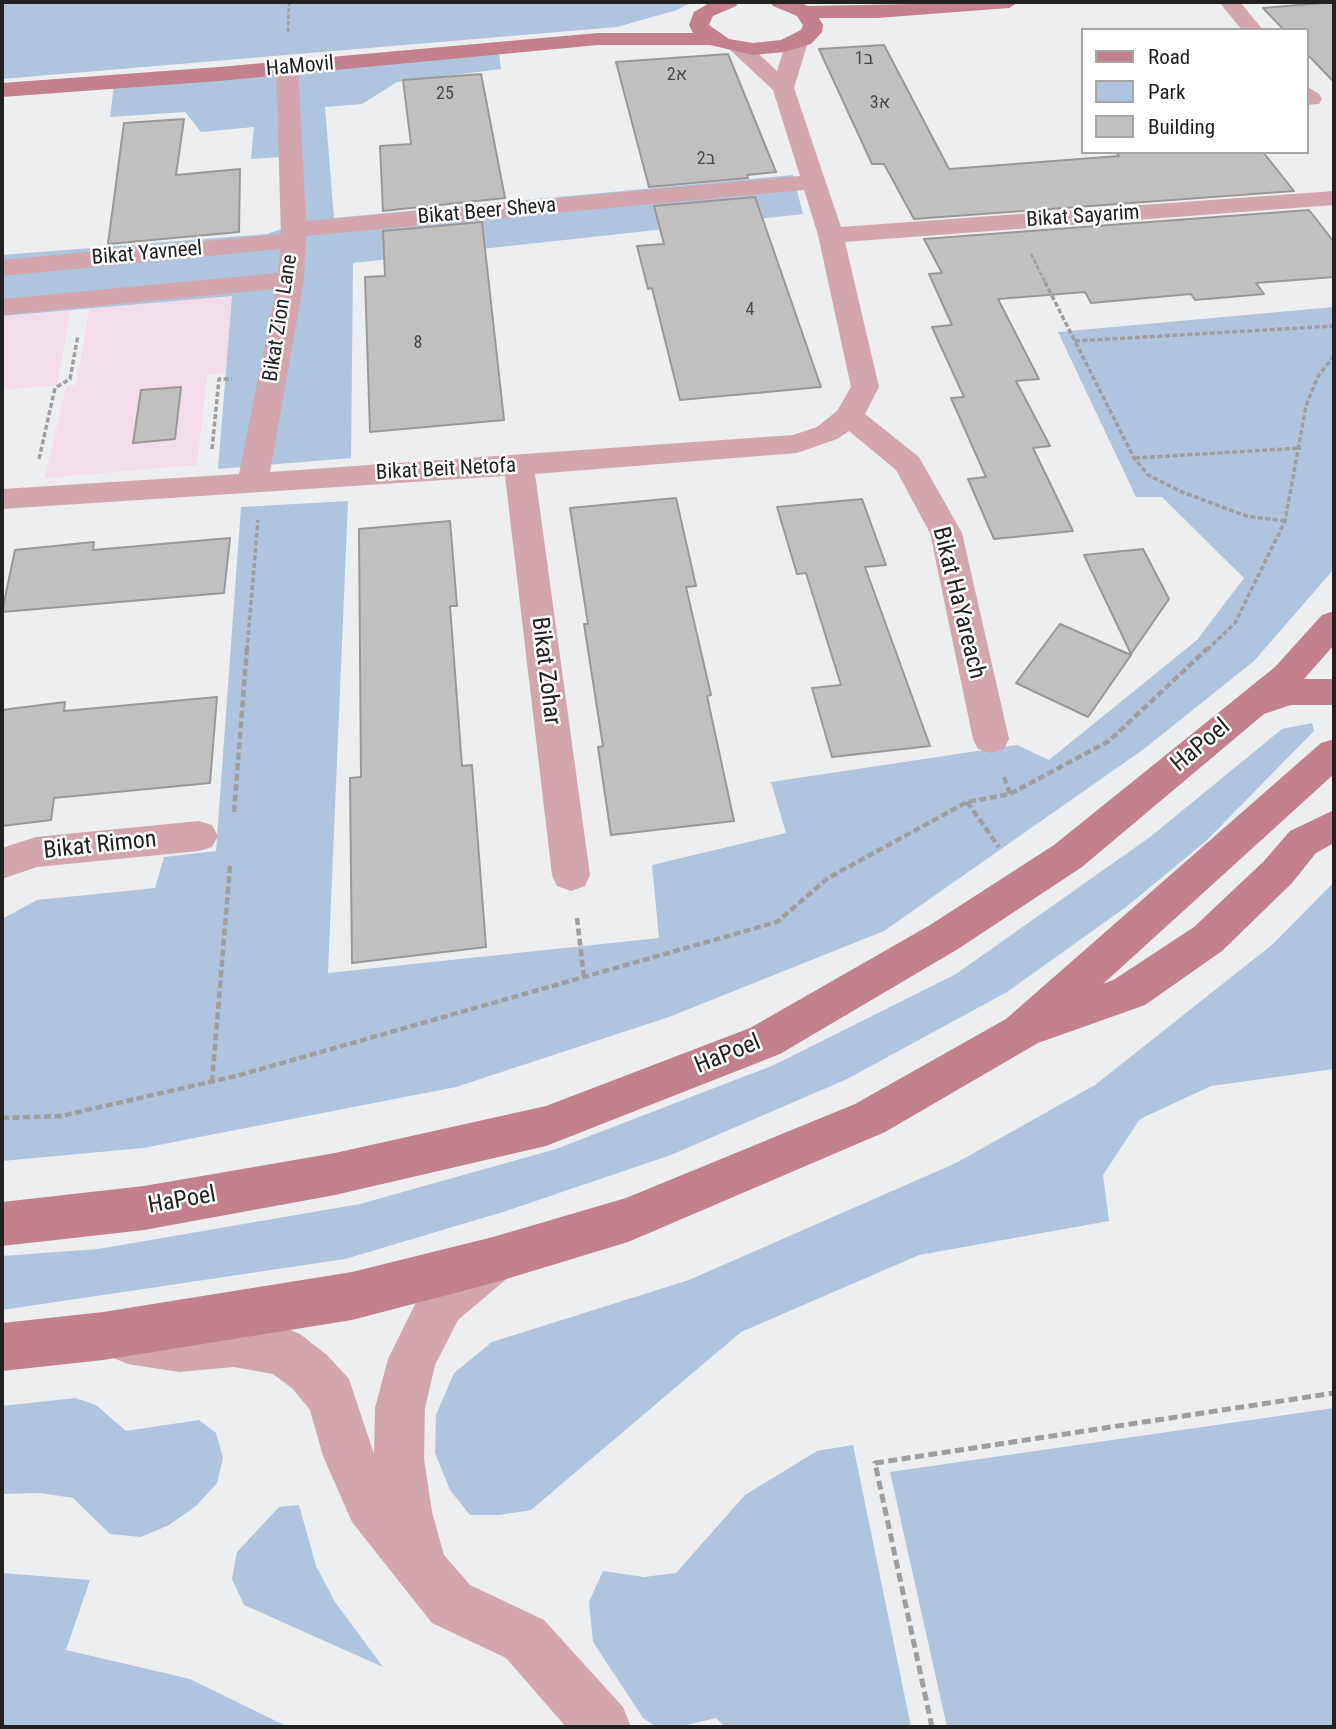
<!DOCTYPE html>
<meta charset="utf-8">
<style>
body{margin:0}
#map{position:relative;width:1336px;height:1729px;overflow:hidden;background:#edeef0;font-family:"Roboto Condensed",sans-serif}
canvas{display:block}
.frame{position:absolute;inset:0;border:4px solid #212122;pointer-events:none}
.legend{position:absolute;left:1081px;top:28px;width:228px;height:126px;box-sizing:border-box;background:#fff;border:2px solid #a6a6a7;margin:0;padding:9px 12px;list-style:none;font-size:21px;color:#212122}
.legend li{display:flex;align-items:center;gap:14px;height:35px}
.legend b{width:35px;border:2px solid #a6a6a7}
</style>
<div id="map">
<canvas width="1336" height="1729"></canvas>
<div class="frame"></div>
<ul class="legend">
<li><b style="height:9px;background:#c3808d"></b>Road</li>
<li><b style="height:19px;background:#aec4df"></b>Park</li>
<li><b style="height:19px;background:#c2c0bf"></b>Building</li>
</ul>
</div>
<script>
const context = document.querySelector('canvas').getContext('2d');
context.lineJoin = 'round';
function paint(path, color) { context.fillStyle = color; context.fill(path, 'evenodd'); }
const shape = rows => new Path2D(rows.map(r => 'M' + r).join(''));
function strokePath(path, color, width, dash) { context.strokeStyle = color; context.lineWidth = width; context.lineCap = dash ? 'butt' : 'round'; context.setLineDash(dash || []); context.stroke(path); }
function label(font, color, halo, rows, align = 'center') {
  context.font = font + ' "Roboto Condensed",Heebo,sans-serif'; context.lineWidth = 5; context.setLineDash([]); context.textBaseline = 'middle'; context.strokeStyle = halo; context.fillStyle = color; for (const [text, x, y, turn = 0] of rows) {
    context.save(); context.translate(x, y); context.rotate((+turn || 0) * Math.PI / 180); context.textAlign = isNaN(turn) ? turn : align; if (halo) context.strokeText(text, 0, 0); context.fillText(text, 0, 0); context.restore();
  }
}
paint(shape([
 [233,295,227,372,207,375,197,465,45,478,66,386,76,385,90,307],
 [71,310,57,385,2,390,2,316]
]), '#f4ddea');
paint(shape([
 [20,2,692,2,677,10,617,27,2,79,2,3],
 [499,53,501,69,397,82,362,104,325,107,334,218,793,175,803,214,353,263,351,458,218,469,232,296,2,316,2,255,267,234,281,229,280,157,251,159,254,127,201,132,185,112,110,117,114,85],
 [1334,307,1334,569,1254,661,1144,749,884,931,669,1017,456,1087,143,1148,2,1161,2,919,37,900,155,888,164,857,216,851,241,507,348,501,328,973,659,938,652,865,786,833,771,782,1017,745,1049,760,1197,640,1244,578,1162,497,1136,497,1058,332],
 [1312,723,1314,731,1206,841,1126,907,1007,992,847,1079,671,1155,503,1212,345,1259,2,1310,2,1256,98,1249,360,1204,556,1149,774,1065,956,974,1150,837,1282,729],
 [1334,882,1334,1069,1211,1086,1140,1119,1103,1175,1109,1221,919,1255,741,1332,531,1510,499,1515,470,1515,450,1490,435,1453,436,1415,454,1373,492,1342,689,1280,956,1163,1095,1085,1273,944],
 [75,1398,96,1405,126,1431,199,1420,216,1433,223,1458,217,1483,196,1506,169,1525,141,1537,110,1534,73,1498,41,1493,2,1494,2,1406],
 [1334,1408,1334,1727,947,1727,890,1472],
 [853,1445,911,1727,725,1727,716,1718,678,1727,657,1727,643,1718,593,1642,589,1602,603,1571,644,1577,676,1573,745,1495,817,1451],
 [299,1505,316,1566,335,1602,383,1667,244,1605,232,1579,237,1552,279,1507],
 [2,1573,90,1580,66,1650,190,1679,288,1727,2,1727]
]), '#aec4df');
const building = shape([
 [1334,2,1334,82,1306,53,1306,30,1284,30,1263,8,1334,2],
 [884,45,949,169,1119,156,1116,152,1263,152,1294,191,914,219,884,164,872,164,819,49,884,45],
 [728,54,776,172,747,175,748,178,649,187,616,62,728,54],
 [481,74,505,198,383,211,380,146,411,144,403,80,481,74],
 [184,119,176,175,240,169,239,232,108,244,124,123,184,119],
 [755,197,821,387,680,400,652,288,648,289,637,246,664,244,654,206,755,197],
 [1309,210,1334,242,1334,277,1256,283,1264,294,1195,300,1191,294,1091,303,1085,292,998,299,1039,379,1016,381,1050,446,1033,448,1073,531,994,539,968,479,986,477,951,398,964,397,932,327,952,325,929,274,942,273,924,239,1309,210],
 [482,222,504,420,370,432,365,277,385,276,383,231,482,222],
 [181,387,175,439,133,443,141,390,181,387],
 [676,498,696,586,686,587,711,695,707,696,734,821,611,835,598,747,603,746,584,624,588,624,570,508,676,498],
 [862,499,886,565,865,567,930,746,832,757,812,688,841,685,806,573,797,574,777,507,862,499],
 [450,521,457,606,450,606,462,766,472,765,486,947,352,963,350,778,361,777,359,529,450,521],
 [230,538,224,593,2,612,15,550,94,542,93,550,230,538],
 [1143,549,1169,599,1131,654,1084,555,1143,549],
 [1060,624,1131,655,1088,717,1016,683,1060,624],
 [217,697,210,783,54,798,51,820,2,826,2,710,65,702,64,711,217,697]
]);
paint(building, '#c2c0bf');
strokePath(building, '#9a9897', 2);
strokePath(shape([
 [288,32,289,2],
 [1031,254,1046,284]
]), '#9e9ea0', 2.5, [4.5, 2]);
strokePath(shape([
 [1045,282,1134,458,1148,475,1182,492,1246,516,1285,521],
 [1075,341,1334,326],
 [212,449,219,379,232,379],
 [1135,458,1301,448],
 [39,459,55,388,70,379,78,335],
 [247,650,258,520],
 [1207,650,1235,623,1285,521,1306,406,1318,376,1334,356]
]), '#9e9ea0', 3.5, [5, 2.5]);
strokePath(shape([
 [1004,777,1010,794],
 [967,802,999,847],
 [234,812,247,648],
 [577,918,584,977],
 [212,1082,230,866],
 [2,1118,61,1116,240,1075,777,922,828,878,967,802,1010,794,1109,741,1208,648]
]), '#9e9ea0', 4.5, [7, 3.5]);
strokePath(shape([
 [932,1727,875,1463,1334,1393]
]), '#9e9ea0', 5, [9, 4.5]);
paint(shape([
 [1219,2,1240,2,1263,30,1242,30,1219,2],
 [797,36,808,42,794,88,841,227,1334,191,1334,205,845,242,879,387,865,414,919,457,962,533,1009,739,1004,749,991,753,978,749,973,739,930,533,896,470,849,431,837,439,797,453,535,474,590,875,585,886,571,891,557,886,552,875,505,476,2,509,2,489,239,474,276,289,2,315,2,299,278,273,280,249,2,276,2,260,281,234,276,68,279,63,287,61,298,68,306,221,800,176,773,90,727,47,730,42,746,42,777,71,786,42,797,36],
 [804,190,818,235,851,387,837,411,817,427,793,435,270,472,304,280,306,236,804,190],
 [1306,86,1319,94,1322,99,1319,104,1306,105,1306,86],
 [199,821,212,825,218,836,212,847,199,851,37,867,2,879,2,848,36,837,199,821],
 [493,1237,510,1244,516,1260,510,1276,458,1320,435,1365,425,1408,424,1459,432,1512,444,1555,470,1585,544,1620,623,1707,631,1727,566,1727,506,1658,432,1623,352,1522,323,1456,310,1410,293,1389,273,1374,234,1367,179,1372,128,1364,111,1357,104,1340,111,1323,128,1316,179,1324,234,1319,283,1327,300,1334,327,1355,349,1379,374,1454,375,1408,388,1359,424,1286,476,1244,493,1237]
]), '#d3a5ad');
paint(shape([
 [711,2,739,2,736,6,713,16,709,25,729,39,753,43,781,40,801,30,803,25,797,16,773,6,770,2,798,2,808,6,1019,2,1009,8,877,18,819,18,823,25,822,32,811,44,784,52,753,55,710,45,598,45,219,81,2,97,2,83,219,67,598,33,693,33,689,25,694,12,711,2],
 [1334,611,1334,645,1304,679,1334,679,1334,705,1291,705,1264,714,1082,867,958,949,780,1054,546,1146,335,1195,144,1230,2,1246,2,1202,144,1186,335,1153,546,1106,750,1028,930,925,1054,845,1275,667,1322,615,1334,611],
 [1334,739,1334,774,1103,984,1115,979,1194,927,1264,861,1290,831,1334,810,1334,843,1316,853,1292,883,1222,951,1145,1005,1038,1043,885,1132,628,1242,493,1283,352,1320,103,1360,2,1371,2,1323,103,1312,352,1272,493,1237,626,1198,855,1104,1006,1019,1321,743,1334,739]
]), '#c3808d');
label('18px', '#494949', null, [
 ["1ב",864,59],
 ["2א",677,75],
 ["25",445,94],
 ["3א",880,103],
 ["2ב",706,159],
 ["4",750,310],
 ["8",418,343]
]);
label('21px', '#212122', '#fff', [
 ["HaMovil",300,67,-5],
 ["Bikat Beer Sheva",487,212,-5],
 ["Bikat Sayarim",1083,217,-4],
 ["Bikat Yavneel",147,254,-5],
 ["Bikat Zion Lane",281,318,-81],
 ["Bikat Beit Netofa",446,470,-3]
]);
label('24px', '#212122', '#fff', [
 ["Bikat HaYareach",958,603,76],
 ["Bikat Zohar",545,671,83],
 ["HaPoel",1201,746,-40],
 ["Bikat Rimon",100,846,-6],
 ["HaPoel",728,1055,-22],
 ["HaPoel",182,1201,-10]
]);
</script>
